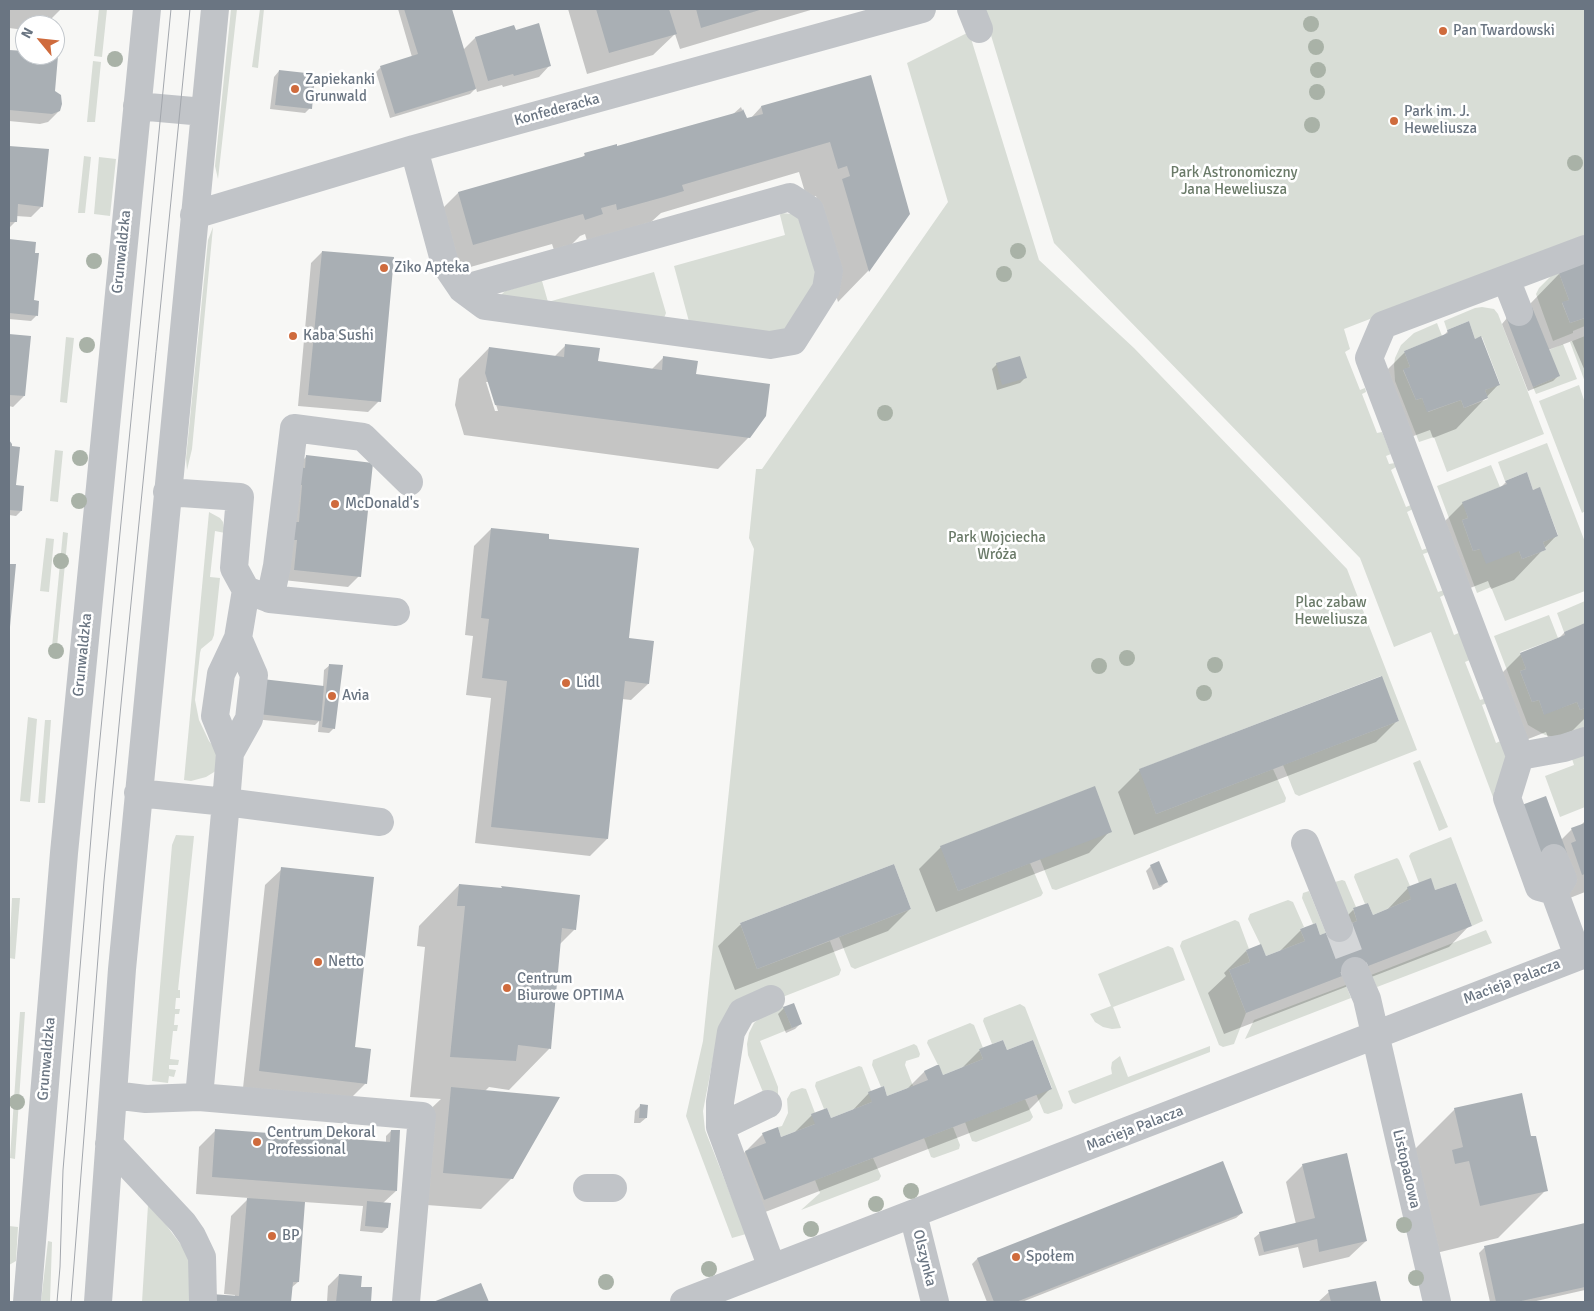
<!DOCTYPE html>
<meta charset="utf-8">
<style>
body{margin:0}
#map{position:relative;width:1594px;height:1311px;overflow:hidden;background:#f7f7f5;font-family:Signika,sans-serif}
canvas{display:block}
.frame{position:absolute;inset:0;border:10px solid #6a7582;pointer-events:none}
.north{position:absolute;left:15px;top:15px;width:50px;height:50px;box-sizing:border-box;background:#fff;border:1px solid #c3c8cd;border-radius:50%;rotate:298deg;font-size:14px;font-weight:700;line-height:20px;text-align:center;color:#6a7582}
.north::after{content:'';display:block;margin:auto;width:18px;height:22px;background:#cf6b3d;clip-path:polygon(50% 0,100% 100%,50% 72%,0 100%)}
</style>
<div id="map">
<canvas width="1594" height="1311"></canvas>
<div class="frame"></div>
<div class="north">N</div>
</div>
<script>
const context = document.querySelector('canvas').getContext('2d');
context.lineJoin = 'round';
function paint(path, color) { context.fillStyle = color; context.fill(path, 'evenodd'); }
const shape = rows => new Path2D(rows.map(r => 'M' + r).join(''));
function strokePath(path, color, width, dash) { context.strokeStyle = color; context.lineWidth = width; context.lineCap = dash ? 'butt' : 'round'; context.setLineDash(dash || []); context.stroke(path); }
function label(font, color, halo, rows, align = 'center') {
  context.font = font + ' Signika,sans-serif'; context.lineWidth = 5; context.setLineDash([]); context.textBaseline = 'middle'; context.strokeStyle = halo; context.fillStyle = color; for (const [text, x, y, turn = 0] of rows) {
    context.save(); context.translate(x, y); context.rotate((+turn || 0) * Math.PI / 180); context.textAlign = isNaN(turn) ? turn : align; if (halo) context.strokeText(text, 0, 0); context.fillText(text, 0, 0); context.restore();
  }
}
paint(shape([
 [99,9,107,9,102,57,94,56],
 [231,9,237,9,218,179,215,166],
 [260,9,264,9,258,68,252,67],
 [983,9,1585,9,1585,236,1344,329,1350,349,1345,352,1360,390,1365,388,1366,392,1362,394,1377,433,1382,432,1391,454,1386,456,1389,464,1395,463,1396,467,1391,470,1406,507,1411,505,1413,509,1407,512,1422,550,1428,548,1429,552,1423,554,1438,592,1444,590,1446,594,1440,597,1454,635,1461,632,1472,659,1465,662,1480,700,1487,698,1489,702,1482,705,1496,743,1503,740,1506,758,1501,779,1494,792,1526,876,1523,877,1431,632,1394,647,1360,558,1054,243],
 [969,32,1039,260,1134,348,1347,569,1417,750,1299,796,1295,794,1283,765,1399,721,1381,676,1140,769,1156,814,1273,769,1286,798,1285,802,1056,890,1052,889,1040,859,1094,787,941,846,958,891,1030,863,1043,893,1041,896,855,969,851,967,839,937,911,909,894,864,740,923,757,969,830,941,841,970,839,975,780,998,792,1028,760,1041,778,1087,778,1113,776,1116,773,1117,748,1055,747,1044,749,1033,754,1023,762,1016,719,1028,703,1111,705,1130,746,1234,732,1238,686,1116,703,1041,754,549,749,538,756,469,762,469,948,202,907,63],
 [93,61,101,62,95,122,87,122],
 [84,156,91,157,85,213,78,213],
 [99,157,116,159,110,216,94,214],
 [781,213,792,214,801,219,820,275,790,333,691,329,674,266,785,235,780,215],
 [213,227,192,449,187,470,186,458,208,240],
 [654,272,666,313,664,318,500,296,505,291,540,281,542,281,548,302],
 [1559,273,1569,300,1562,303,1570,323,1585,318,1585,326,1573,331,1573,333,1553,341,1536,294,1539,288,1551,276],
 [1482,307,1494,309,1498,314,1544,434,1447,472,1434,437,1419,442,1395,381,1394,365,1395,358,1401,345,1414,333,1437,323,1442,336,1404,351,1410,367,1403,370,1416,400,1422,398,1428,412,1461,400,1464,408,1488,399,1485,390,1500,384,1482,337,1475,339,1469,321,1447,330,1444,321,1475,308],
 [1585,336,1585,382,1570,342],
 [66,337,74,338,67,403,60,402],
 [1563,344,1577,379,1536,394,1533,387,1559,376,1549,350],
 [1579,385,1585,403,1585,511,1582,513,1539,401],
 [1547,443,1585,542,1585,591,1505,621,1491,587,1477,593,1437,486,1491,465,1500,487,1463,502,1468,518,1462,520,1473,551,1480,549,1519,551,1522,559,1546,550,1543,542,1558,535,1540,488,1533,490,1527,472,1505,481,1498,462],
 [55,450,63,451,58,502,50,501],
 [209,512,220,518,223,522,225,533,215,531,210,577,220,578,214,635,212,640,201,649,200,653,195,700,199,720,209,741,219,753,219,769,206,777,191,781,184,780],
 [63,532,68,533,56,657,51,657],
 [46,538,54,539,49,592,40,591],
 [1585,601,1585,624,1564,632,1557,613],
 [1549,615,1558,638,1520,652,1526,669,1520,671,1532,702,1539,700,1544,714,1577,702,1580,710,1585,708,1585,730,1554,737,1545,735,1528,725,1494,636],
 [28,717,37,719,30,802,20,801],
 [45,720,51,720,45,803,38,803],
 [1585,754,1585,807,1560,817,1545,776,1574,765,1572,759],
 [1420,760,1448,827,1439,831,1413,763],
 [176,835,194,836,178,990,180,990,180,998,176,998,175,1009,180,1009,179,1014,175,1014,174,1025,178,1025,177,1031,173,1031,170,1059,179,1060,178,1065,169,1065,169,1069,176,1070,174,1077,169,1076,168,1083,152,1081,172,845],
 [1451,837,1483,921,1472,926,1456,883,1435,890,1419,883,1409,856,1411,853],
 [1397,858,1399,860,1410,886,1411,899,1373,915,1368,903,1365,904,1354,877,1355,874],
 [1342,880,1345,881,1356,907,1353,909,1357,921,1351,923,1335,882],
 [1309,891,1326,933,1320,935,1316,923,1313,924,1302,898,1303,893],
 [12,898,20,898,15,959,9,958],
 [1288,900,1293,902,1304,927,1300,929,1305,941,1266,956,1248,919,1250,914],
 [1235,920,1239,922,1249,949,1246,950,1250,962,1229,970,1246,1013,1234,1044,1223,1047,1219,1045,1180,946,1182,941],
 [1486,930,1492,943,1377,987,1371,975],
 [1168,946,1173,948,1185,980,1113,1007,1121,1028,1112,1029,1103,1027,1095,1022,1090,1014,1111,1006,1098,974],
 [1346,985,1351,998,1245,1039,1254,1020],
 [1020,1004,1025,1007,1063,1105,1062,1109,1048,1114,1044,1113,1036,1094,1052,1088,1033,1040,1007,1050,1003,1040,992,1044,983,1021,984,1018],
 [20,1012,25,1012,15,1159,10,1158],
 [970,1023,974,1025,983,1048,979,1049,983,1059,943,1075,927,1043,928,1040],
 [914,1044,917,1046,920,1054,919,1057,906,1061,905,1065,913,1086,887,1096,884,1086,881,1087,872,1065,873,1060],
 [1210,1046,1210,1052,1075,1104,1072,1102,1068,1091,1112,1074,1111,1068,1112,1062,1120,1056,1128,1077],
 [859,1066,862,1067,871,1091,872,1102,831,1118,827,1108,824,1109,815,1086,816,1082],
 [802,1088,806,1089,815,1113,815,1124,781,1137,778,1127,782,1126,788,1113,787,1099,791,1092],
 [1025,1099,1033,1117,1030,1121,976,1142,972,1141,965,1122],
 [953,1127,960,1145,959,1149,934,1158,931,1157,924,1138],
 [873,1158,881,1176,879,1180,801,1210,820,1193,815,1180],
 [148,1205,166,1225,191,1258,189,1302,142,1302],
 [9,1226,18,1227,16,1261,9,1265],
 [48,1241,52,1242,50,1302,41,1302]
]), '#d8ddd6');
paint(shape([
 [9,9,61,9,45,25,25,25,25,30,9,28],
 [398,9,451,9,463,50,475,38,515,32,550,65,539,77,503,87,502,85,477,92,476,88,470,94,390,118,376,72,381,67,412,57],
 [568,9,814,9,680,49,675,34,653,55,587,74],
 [9,51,25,53,25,55,57,57,53,92,59,111,48,122,40,124,9,121],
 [279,71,310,108,305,113,270,109,274,77],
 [870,76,909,213,868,271,838,302,812,211,818,204,816,196,807,199,799,172,661,213,651,222,587,241,585,234,580,236,571,245,554,250,552,244,442,275,427,224,458,193,581,158,585,155,616,148,732,115,741,107,746,120,750,119,761,107],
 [9,148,47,151,42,206,31,217,16,216,15,222,10,227,9,227],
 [9,241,35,243,33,300,36,316,31,321,9,319],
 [322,252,379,401,368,412,298,406,311,263],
 [1585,264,1585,371,1572,341,1548,350,1558,376,1553,381,1528,391,1502,324,1507,318,1529,305,1559,274],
 [1448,331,1474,340,1499,384,1456,429,1433,438,1430,430,1397,442,1374,383,1405,352,1441,338],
 [9,336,30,337,24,396,13,407,9,406],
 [566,345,597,363,651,370,663,358,695,375,749,437,718,469,464,435,455,405,459,379,489,348,554,357],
 [486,382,489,382,498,411,495,411],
 [997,364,1025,378,1020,383,997,390,992,369],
 [9,442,11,444,15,486,21,511,16,516,9,515],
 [306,457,359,576,348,587,283,580,295,468],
 [1506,482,1533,491,1557,535,1514,580,1491,589,1488,581,1455,594,1432,534,1463,503,1499,489],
 [491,529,547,540,628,640,648,684,631,700,622,699,607,839,590,856,475,843,491,698,466,695,473,636,465,635,474,546],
 [9,565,15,565,9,626],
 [1584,625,1585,718,1572,731,1549,740,1546,732,1513,745,1490,685,1521,654,1557,640,1564,633],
 [330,665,334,728,329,733,318,732,319,721,315,725,253,719,323,687,324,670],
 [1398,720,1376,742,1134,835,1118,792,1140,770],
 [1585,821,1585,892,1552,905,1561,840,1572,829,1580,826],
 [1110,831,1089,853,936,912,919,869,941,847],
 [893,865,910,909,888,931,735,990,718,946,740,925],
 [1151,866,1166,882,1161,887,1153,890,1146,871],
 [282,869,354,1048,366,1083,349,1100,243,1088,265,885],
 [459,885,500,889,501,888,578,896,575,929,559,945,549,1049,509,1090,489,1087,485,1091,512,1178,481,1209,413,1204,420,1119,441,1099,410,1097,425,947,417,946,419,926],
 [1408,888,1470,925,1449,947,1224,1034,1208,993,1226,976,1224,973,1246,951,1265,958,1279,952,1301,930,1320,937,1332,931,1353,910,1367,904,1372,916,1386,911],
 [784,1008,800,1024,795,1029,786,1033,778,1014],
 [980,1050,1006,1052,1051,1088,1029,1110,742,1221,723,1174,763,1134,781,1139,793,1134,812,1115,830,1120,851,1112,869,1093,887,1097,906,1090,924,1072,938,1066,942,1076,961,1069],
 [641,1105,646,1118,640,1123,634,1123,635,1111],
 [1455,1109,1530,1138,1546,1190,1498,1238,1432,1254,1407,1157],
 [216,1130,386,1143,386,1136,391,1131,396,1191,383,1203,387,1228,382,1233,360,1231,363,1206,304,1202,298,1282,291,1288,290,1302,293,1302,192,1302,235,1297,235,1295,224,1294,231,1216,249,1198,196,1194,199,1147],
 [1303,1165,1366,1241,1349,1257,1303,1268,1298,1247,1259,1256,1254,1238,1260,1233,1296,1224,1286,1182],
 [1242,1213,1236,1218,1022,1302,987,1302,972,1264,977,1259],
 [1585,1225,1585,1290,1532,1302,1490,1302,1479,1253,1484,1248],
 [339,1275,360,1290,370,1289,369,1302,327,1302,328,1286],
 [1375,1282,1380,1302,1318,1302,1329,1292],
 [481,1284,488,1302,436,1302]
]), '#0003');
paint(shape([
 [404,9,452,9,476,89,395,114,380,66,418,54],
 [596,9,669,9,677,34,609,53],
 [696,9,763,9,701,28],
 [539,23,551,66,514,76,513,74,488,81,475,37,514,25,516,30],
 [9,50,25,51,25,55,58,56,55,91,61,95,62,104,60,111,52,114,9,110],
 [279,70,315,74,312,109,275,105],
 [871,75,910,214,869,272,842,179,850,176,847,166,838,169,830,142,682,185,684,191,664,197,617,210,616,204,601,208,603,214,585,220,583,214,473,245,458,192,585,156,584,153,617,144,617,146,742,111,743,109,747,118,763,114,761,106],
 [9,146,49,149,43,207,18,204,17,222,9,222],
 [9,239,36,242,35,253,39,253,34,300,39,301,38,316,9,313],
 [322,251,394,257,381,402,308,395],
 [1585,263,1585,318,1570,323,1562,302,1569,300,1559,273],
 [1532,307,1560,376,1533,387,1506,317],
 [1469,321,1475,339,1481,336,1500,385,1485,390,1488,398,1464,408,1461,400,1427,412,1422,398,1416,400,1403,369,1410,367,1404,351,1448,333,1447,330],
 [9,334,31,336,25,396,9,395],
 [565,344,600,348,598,361,662,370,663,356,698,361,696,374,770,384,766,416,750,438,495,405,485,373,489,347,564,357],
 [1020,356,1027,378,1002,385,996,363],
 [9,440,12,444,12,446,20,447,16,485,24,486,22,511,9,510],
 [306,455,373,463,361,577,294,570,297,540,291,540,292,522,299,522,302,485,296,485,298,467,305,468],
 [1527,472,1533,490,1540,487,1558,536,1543,542,1546,550,1522,559,1519,551,1486,564,1480,549,1473,551,1462,520,1468,518,1462,502,1507,484,1505,481],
 [491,528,549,534,549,539,639,548,629,638,654,641,649,684,625,681,608,839,491,827,507,681,482,678,489,619,481,618],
 [9,564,16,564,10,627,9,627],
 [1585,623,1585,708,1580,710,1577,702,1544,715,1539,700,1532,702,1520,671,1526,669,1520,653,1565,635,1564,632],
 [329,664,343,665,335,729,322,727],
 [1382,676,1399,721,1156,814,1139,769],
 [262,679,324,686,321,721,258,714],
 [1095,786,1112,832,958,891,940,846],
 [1546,796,1567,853,1540,863,1519,806],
 [1585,823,1585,874,1582,875,1571,843,1576,841,1571,828],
 [1159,861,1168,882,1159,886,1150,865],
 [894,864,911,909,757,969,740,923],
 [281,867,374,877,355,1047,371,1049,367,1084,259,1071],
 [1431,878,1435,890,1456,883,1472,926,1246,1013,1229,970,1250,962,1246,950,1261,944,1266,956,1305,941,1300,929,1316,923,1320,935,1357,921,1353,908,1368,903,1373,915,1411,899,1407,887],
 [459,884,502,888,501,886,580,895,576,930,562,928,551,1049,518,1045,516,1061,450,1057,465,906,457,906],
 [794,1003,802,1024,792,1028,783,1007],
 [1003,1040,1007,1050,1033,1040,1052,1089,764,1200,745,1151,766,1143,762,1133,778,1127,781,1137,815,1124,811,1114,827,1108,831,1118,872,1102,868,1092,884,1086,887,1096,913,1086,928,1080,924,1071,937,1065,939,1065,943,1075,983,1059,979,1049],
 [451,1087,560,1097,513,1179,443,1173],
 [1522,1093,1531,1136,1536,1136,1548,1191,1480,1206,1469,1161,1455,1164,1452,1150,1463,1147,1454,1108],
 [640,1104,648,1105,647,1118,639,1118],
 [215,1129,390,1142,391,1130,400,1130,397,1191,212,1177],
 [1347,1153,1367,1241,1319,1252,1317,1239,1264,1252,1259,1232,1315,1218,1302,1164],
 [1223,1161,1243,1213,1016,1302,994,1302,977,1258],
 [247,1198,305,1202,299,1282,293,1282,291,1302,196,1302,197,1293,239,1296],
 [367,1201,391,1203,388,1228,365,1226],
 [1585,1223,1585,1287,1517,1302,1496,1302,1484,1246],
 [339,1274,362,1276,361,1287,372,1287,371,1302,336,1302],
 [1376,1281,1381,1302,1331,1302,1328,1290],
 [481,1283,489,1302,433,1302]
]), '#a9afb4');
strokePath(shape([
 [1339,928,1355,971]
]), '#d4d6d8', 28, [28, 14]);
strokePath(shape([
 [971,9,979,29],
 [137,106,204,112],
 [414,149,445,264,462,289,485,306,770,345,793,341,826,289,829,271,810,210,790,197,462,289],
 [194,215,414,149,922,9],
 [1585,249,1383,325,1369,358,1520,756,1564,748,1585,741],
 [1506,279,1519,312],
 [167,492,240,497,234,568,246,590,270,599,396,612],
 [270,599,277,566,294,428,363,437,409,482],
 [230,753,249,719,254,675,238,638],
 [1520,756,1507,798,1539,887,1554,891],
 [138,793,226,802,230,753,215,716,221,674,238,638,246,590],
 [1305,843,1339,928],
 [1554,858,1563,879,1554,891,1578,956],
 [1355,971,1367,999,1437,1302],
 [771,999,742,1012,731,1032,720,1102,720,1127,772,1268],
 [113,1095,146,1099,199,1097,422,1116,406,1302],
 [199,1097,226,802,380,822],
 [720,1127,768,1104],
 [109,1144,183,1223,192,1236,202,1257,203,1302],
 [587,1188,613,1188],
 [913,1214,935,1302],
 [27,1302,64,853,147,9],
 [98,1302,122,969,215,9],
 [684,1302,1585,954]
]), '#c1c4c8', 28);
strokePath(shape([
 [57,1302,60,1267,63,1170,95,790,171,9],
 [71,1302,104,881,122,694,190,9]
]), '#a3a7ad', 1);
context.fillStyle = '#a9b2a7';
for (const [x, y] of [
 [1311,24],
 [1316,47],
 [115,59],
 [1318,70],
 [1317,92],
 [1312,125],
 [1575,163],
 [1018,251],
 [94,261],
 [1004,274],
 [87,345],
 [885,413],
 [80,458],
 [79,501],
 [61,561],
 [56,651],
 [1127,658],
 [1215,665],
 [1099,666],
 [1204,693],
 [17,1102],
 [911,1191],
 [876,1204],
 [1404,1225],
 [811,1229],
 [709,1269],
 [1416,1278],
 [606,1282]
]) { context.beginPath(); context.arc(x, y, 8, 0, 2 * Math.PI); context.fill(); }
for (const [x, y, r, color] of [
 [1443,31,5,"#cf6b3d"],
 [295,89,5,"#cf6b3d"],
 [1394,121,5,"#cf6b3d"],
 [384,268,5,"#cf6b3d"],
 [293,336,5,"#cf6b3d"],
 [335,504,5,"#cf6b3d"],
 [566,683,5,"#cf6b3d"],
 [332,696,5,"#cf6b3d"],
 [318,962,5,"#cf6b3d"],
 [507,988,5,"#cf6b3d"],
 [257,1142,5,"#cf6b3d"],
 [272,1236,5,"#cf6b3d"],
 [1016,1257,5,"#cf6b3d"]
]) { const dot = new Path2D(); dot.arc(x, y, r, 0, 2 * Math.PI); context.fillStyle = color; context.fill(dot); strokePath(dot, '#fff', 2); }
label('15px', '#6a7582', '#fff', [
 ["Pan Twardowski",1453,31],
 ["Zapiekanki",305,80],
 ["Grunwald",305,97],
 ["Park im. J.",1404,112],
 ["Heweliusza",1404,129],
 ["Ziko Apteka",394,268],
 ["Kaba Sushi",303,336],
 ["McDonald's",345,504],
 ["Lidl",576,683],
 ["Avia",342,696],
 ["Netto",328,962],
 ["Centrum",517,979],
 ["Biurowe OPTIMA",517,996],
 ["Centrum Dekoral",267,1133],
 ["Professional",267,1150],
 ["BP",282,1236],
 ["Społem",1026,1257]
], 'left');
label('15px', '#6a7582', '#fff', [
 ["Konfederacka",557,110,-15],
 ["Grunwaldzka",122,252,-84],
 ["Grunwaldzka",83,655,-84],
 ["Macieja Palacza",1512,982,-21],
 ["Grunwaldzka",47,1059,-85],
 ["Macieja Palacza",1135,1129,-21],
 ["Listopadowa",1406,1169,77],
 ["Olszynka",924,1258,76]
]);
label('15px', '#6a7a68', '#fff', [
 ["Park Astronomiczny",1234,173],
 ["Jana Heweliusza",1234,190],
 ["Park Wojciecha",997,538],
 ["Wróża",997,555],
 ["Plac zabaw",1331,603],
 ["Heweliusza",1331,620]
]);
</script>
